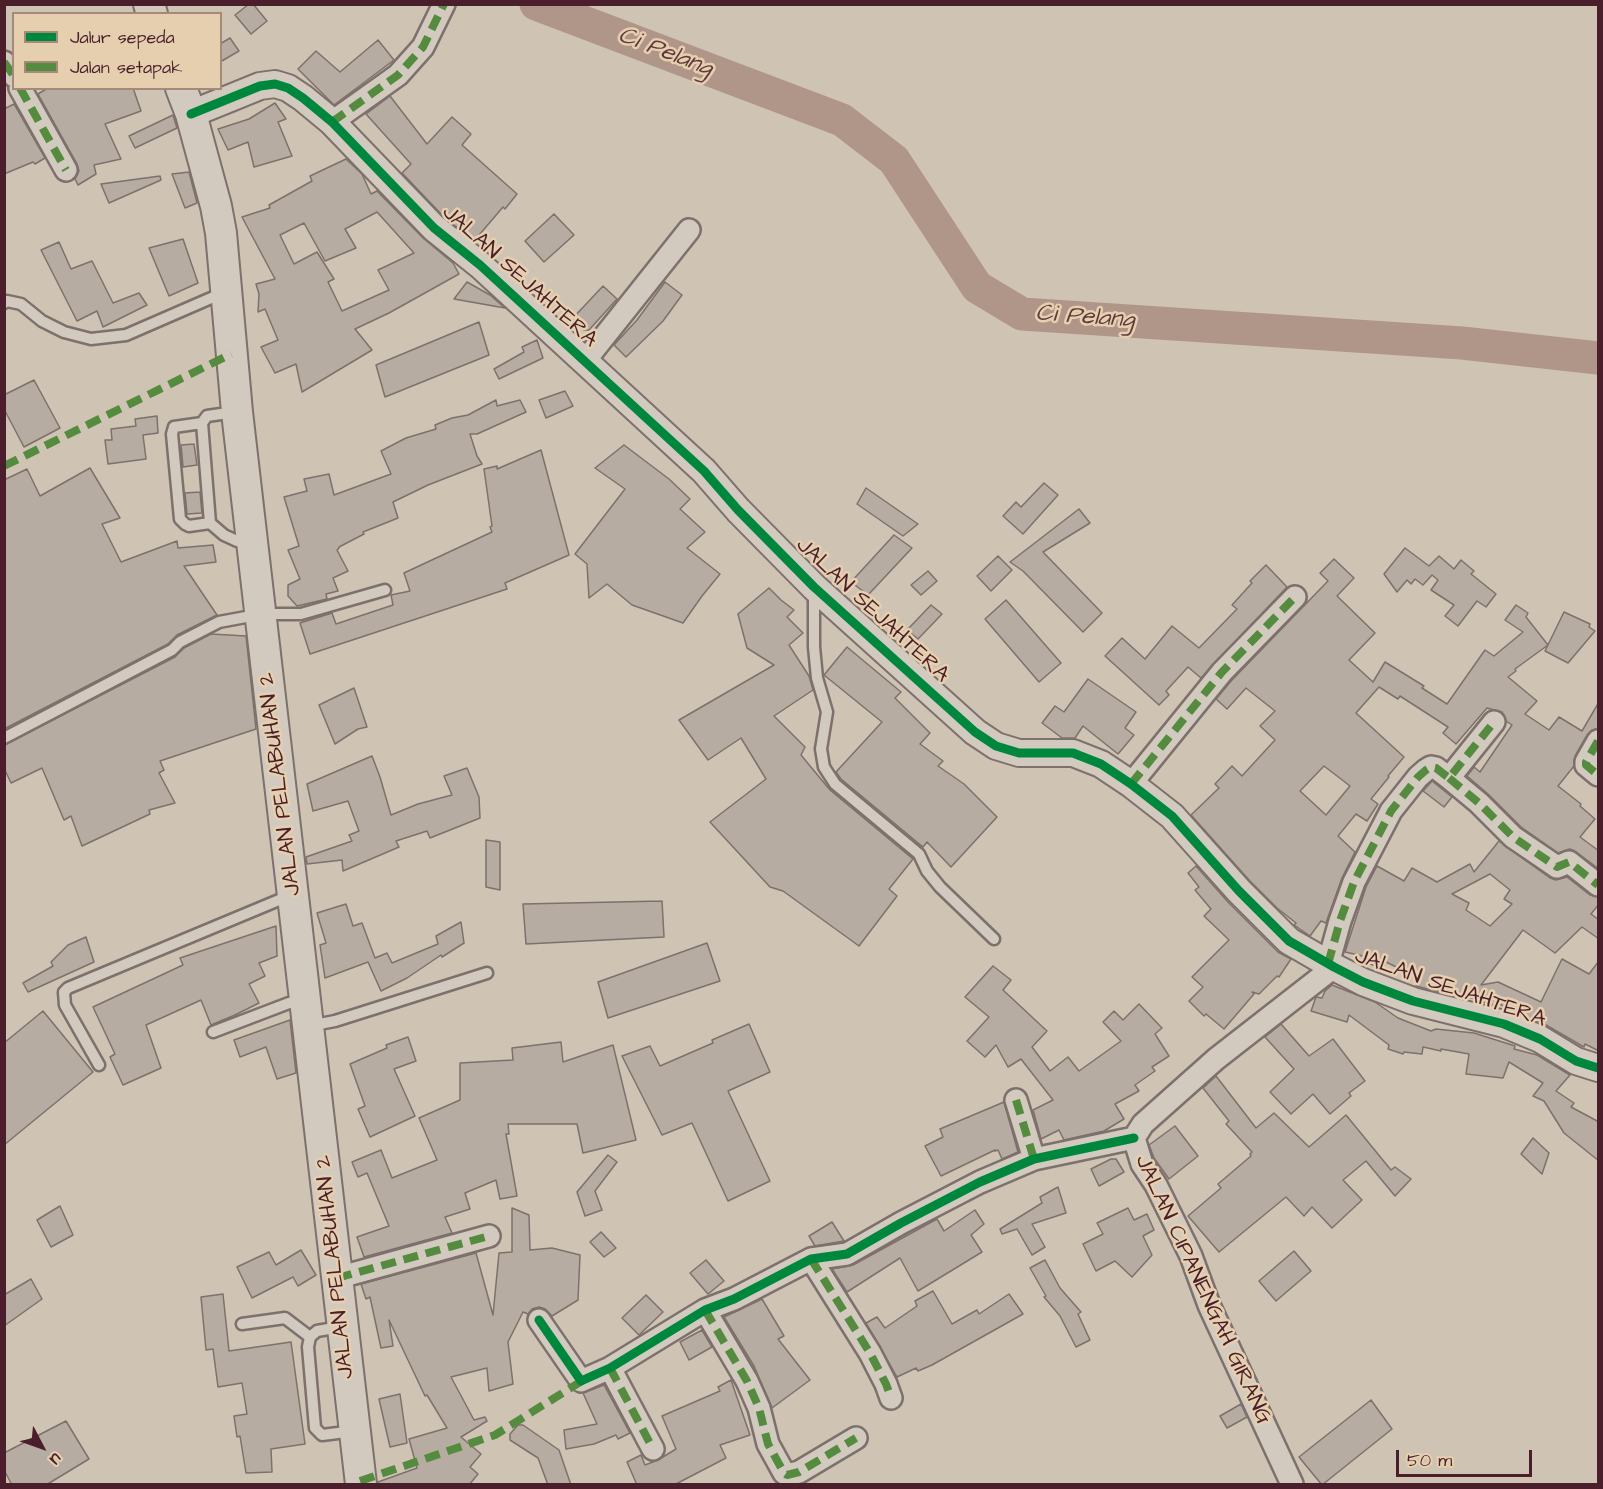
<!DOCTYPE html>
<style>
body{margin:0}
#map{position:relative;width:1603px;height:1489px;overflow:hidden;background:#cfc3b3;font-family:"Architects Daughter",sans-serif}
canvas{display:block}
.frame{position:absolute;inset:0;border:6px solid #4a1f2b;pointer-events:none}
.legend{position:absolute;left:12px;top:12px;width:210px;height:78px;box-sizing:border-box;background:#e5cfae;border:2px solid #a7897a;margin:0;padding:8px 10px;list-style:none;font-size:18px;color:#4a1f2b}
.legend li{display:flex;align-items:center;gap:12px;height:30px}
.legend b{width:30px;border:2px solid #a7897a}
.north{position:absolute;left:12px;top:1417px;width:60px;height:60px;-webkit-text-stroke:4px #e5cfae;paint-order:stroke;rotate:131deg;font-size:16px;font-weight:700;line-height:24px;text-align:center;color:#4a1f2b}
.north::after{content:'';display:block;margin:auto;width:21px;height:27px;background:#4a1f2b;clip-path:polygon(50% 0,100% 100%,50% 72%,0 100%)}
.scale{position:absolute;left:1396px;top:1450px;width:136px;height:27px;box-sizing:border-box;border:3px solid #4a1f2b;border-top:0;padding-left:8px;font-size:18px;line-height:21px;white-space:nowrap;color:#4a1f2b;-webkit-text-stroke:4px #e5cfae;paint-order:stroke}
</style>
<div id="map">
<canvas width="1603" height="1489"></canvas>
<div class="frame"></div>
<ul class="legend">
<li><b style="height:8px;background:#00873e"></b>Jalur sepeda</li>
<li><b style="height:8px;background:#548b3f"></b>Jalan setapak</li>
</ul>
<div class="north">U</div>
<div class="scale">50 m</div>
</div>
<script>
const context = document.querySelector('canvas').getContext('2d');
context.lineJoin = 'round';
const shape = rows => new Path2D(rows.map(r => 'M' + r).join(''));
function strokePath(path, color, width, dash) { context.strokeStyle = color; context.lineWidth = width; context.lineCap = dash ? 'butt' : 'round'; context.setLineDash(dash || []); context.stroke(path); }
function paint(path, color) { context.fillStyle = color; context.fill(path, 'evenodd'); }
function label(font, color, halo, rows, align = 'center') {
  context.font = font + ' "Architects Daughter",sans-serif'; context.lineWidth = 5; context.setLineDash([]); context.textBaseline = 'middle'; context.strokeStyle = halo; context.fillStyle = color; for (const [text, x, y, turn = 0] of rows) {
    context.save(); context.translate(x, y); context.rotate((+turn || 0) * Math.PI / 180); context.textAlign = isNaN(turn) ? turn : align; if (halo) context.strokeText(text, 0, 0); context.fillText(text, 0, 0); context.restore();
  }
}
strokePath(shape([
 [536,4,842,120,894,160,977,287,1022,314,1462,343,1598,358]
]), '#af9688', 33);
const building = shape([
 [249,4,253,4,267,21,251,34,235,15,249,4],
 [230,38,239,51,220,62,220,44,230,38],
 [378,40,394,60,334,105,298,69,316,51,340,72,378,40],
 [48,88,133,88,141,111,105,124,121,159,94,165,96,174,78,185,75,179,79,171,77,164,38,94,48,88],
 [390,96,427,144,452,117,471,134,462,145,517,194,505,209,503,207,474,241,444,217,402,173,411,164,366,114,390,96],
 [275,103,286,119,278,122,292,156,254,167,248,142,228,150,218,129,249,119,275,103],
 [14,104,45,158,35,164,33,162,4,174,4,109,14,104],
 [173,115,177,128,135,148,129,136,173,115],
 [346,159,362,174,371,194,377,191,423,238,453,263,459,274,389,313,355,329,372,350,302,392,296,364,275,373,261,347,278,340,265,309,258,312,259,294,256,284,275,279,242,217,270,208,269,205,312,181,310,176,346,159],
 [377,212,414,253,378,270,389,290,342,311,328,282,334,279,317,252,294,264,280,235,304,223,325,261,356,248,345,229,377,212],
 [189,172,197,203,185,208,172,174,189,172],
 [160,176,161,180,109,203,101,184,160,176],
 [554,214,574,235,544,262,525,241,554,214],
 [183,239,198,283,169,296,149,248,183,239],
 [59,242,71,269,92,261,113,303,139,293,147,305,103,327,97,311,77,321,41,250,59,242],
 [467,282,490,295,505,308,454,299,467,282],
 [665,282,682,295,663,321,626,357,614,345,637,320,665,282],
 [603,286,617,299,589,330,584,330,572,319,603,286],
 [479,322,489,355,385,397,376,365,479,322],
 [537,340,543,358,499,379,494,369,524,352,522,347,537,340],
 [34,380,60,428,24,447,4,409,4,395,34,380],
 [565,391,573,406,546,418,539,400,565,391],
 [496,400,497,406,520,400,526,412,477,434,470,434,477,456,482,464,428,485,393,502,398,518,363,532,364,534,339,547,339,548,337,550,348,571,333,578,338,591,326,594,327,599,297,606,288,596,288,585,300,579,288,550,299,546,284,497,307,491,304,479,329,474,334,495,391,474,381,451,406,438,436,429,435,425,452,418,468,415,496,400],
 [157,416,158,433,143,435,146,459,108,464,105,440,112,440,111,429,136,426,135,419,157,416],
 [194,444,197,465,183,467,181,445,194,444],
 [624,445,669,479,690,499,680,509,705,532,687,548,720,574,702,596,683,623,632,605,607,584,589,598,587,564,575,554,625,489,595,468,624,445],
 [541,450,569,555,505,583,507,589,310,654,300,623,332,613,336,624,393,605,391,595,410,591,404,573,492,532,490,527,492,526,484,469,497,466,497,469,541,450],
 [90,468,120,518,102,524,121,562,177,541,178,548,213,545,216,562,184,566,217,615,177,635,168,644,4,729,4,480,27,469,40,496,90,468],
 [1044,483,1058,495,1023,534,1003,516,1016,502,1021,507,1044,483],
 [866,488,918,524,903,536,857,504,866,488],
 [200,492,202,513,187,514,185,493,200,492],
 [1079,509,1090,523,1043,552,1102,613,1083,632,1023,571,1010,562,1079,509],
 [894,535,912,548,868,595,851,582,894,535],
 [1405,548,1429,566,1439,556,1454,569,1461,560,1474,571,1471,574,1496,594,1486,607,1477,601,1458,626,1445,616,1454,605,1431,590,1438,580,1432,575,1423,585,1415,579,1411,584,1407,580,1397,592,1384,574,1405,548],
 [998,556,1012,570,991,591,977,576,998,556],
 [1334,559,1354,578,1337,596,1375,633,1349,660,1373,682,1385,662,1424,686,1422,688,1447,704,1485,650,1494,656,1523,632,1505,620,1516,605,1528,613,1526,617,1548,645,1515,669,1516,671,1508,677,1537,701,1525,714,1549,730,1559,717,1582,731,1599,702,1599,728,1592,730,1587,735,1575,756,1574,766,1558,786,1581,804,1580,806,1595,819,1580,837,1599,851,1599,869,1576,852,1570,849,1558,853,1521,827,1488,794,1467,776,1474,767,1480,772,1512,725,1506,721,1502,712,1487,708,1456,744,1443,733,1448,727,1400,696,1398,699,1379,687,1356,713,1404,757,1388,776,1389,777,1371,799,1378,804,1367,821,1356,814,1338,836,1355,852,1342,878,1326,923,1321,921,1310,936,1294,925,1296,923,1277,908,1250,881,1191,815,1219,788,1215,784,1232,766,1242,776,1275,740,1260,726,1275,711,1246,688,1227,709,1216,699,1232,680,1328,581,1320,573,1334,559],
 [1324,766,1350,786,1326,815,1300,791,1324,766],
 [1266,565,1287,587,1201,678,1188,667,1166,691,1169,695,1159,705,1105,656,1122,638,1145,659,1172,626,1199,648,1237,609,1232,605,1252,583,1250,581,1266,565],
 [928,571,937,581,921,595,911,585,928,571],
 [769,588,781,600,794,610,787,617,803,633,789,645,809,676,813,690,774,716,805,747,801,755,830,790,913,859,889,889,897,896,859,946,783,891,770,887,710,822,766,779,741,738,708,760,679,720,774,665,747,648,738,614,769,588],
 [1006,600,1061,663,1039,682,985,619,1006,600],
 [931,605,942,614,918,639,907,630,931,605],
 [1564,612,1590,624,1589,627,1595,631,1568,663,1545,651,1564,612],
 [211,634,246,636,256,729,160,761,164,770,159,773,175,803,149,810,150,814,82,846,71,816,64,820,42,768,11,783,4,768,4,745,175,657,184,648,211,634],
 [847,647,901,692,895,698,930,733,920,744,943,761,938,766,964,784,997,817,951,867,927,842,923,847,841,779,836,772,882,722,824,675,847,647],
 [1088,679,1136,712,1125,728,1134,735,1118,754,1083,726,1075,738,1062,738,1042,723,1055,706,1064,712,1088,679],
 [354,688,367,727,358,729,335,744,319,705,354,688],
 [372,756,380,777,391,815,418,804,452,795,444,776,467,768,479,797,480,818,430,838,427,831,396,841,399,847,343,871,342,860,307,864,306,857,352,841,349,835,359,831,348,801,313,811,307,784,372,756],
 [1432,781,1452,797,1444,807,1423,791,1432,781],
 [486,840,500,842,500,890,486,887,486,840],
 [1499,841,1550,878,1556,880,1567,877,1590,895,1599,897,1599,904,1591,914,1599,920,1599,939,1582,927,1555,953,1523,930,1481,985,1498,982,1541,1002,1562,959,1589,974,1599,961,1599,1051,1585,1044,1584,1047,1546,1025,1497,1003,1496,1006,1443,989,1440,992,1416,986,1421,979,1386,962,1383,969,1365,962,1367,957,1345,952,1366,887,1377,866,1404,881,1412,868,1437,882,1470,864,1474,872,1499,841],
 [1490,874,1510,890,1504,899,1512,904,1490,926,1466,910,1469,903,1452,894,1490,874],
 [1196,866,1228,902,1278,952,1291,959,1279,977,1277,976,1259,994,1252,992,1254,994,1224,1029,1206,1014,1204,1016,1189,1001,1203,987,1192,977,1229,940,1204,916,1211,909,1195,890,1199,887,1188,873,1196,866],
 [662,901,664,937,526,944,523,904,662,901],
 [346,904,353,926,362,923,375,958,387,953,392,963,438,944,436,936,461,922,464,943,442,957,441,955,407,978,381,991,368,962,325,978,320,945,326,943,317,913,346,904],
 [276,926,277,956,259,963,265,976,249,984,259,1003,235,1015,211,1025,201,1000,146,1025,161,1068,123,1085,110,1057,115,1054,93,1007,183,965,180,958,276,926],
 [86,937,94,962,28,992,23,983,53,966,51,962,68,945,86,937],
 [707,943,720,981,608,1018,598,982,707,943],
 [993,966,1011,980,1003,990,1047,1031,1032,1047,1050,1071,1068,1057,1079,1071,1121,1041,1103,1022,1114,1011,1123,1020,1139,1004,1162,1028,1155,1034,1169,1056,1152,1067,1155,1071,1135,1085,1139,1091,1115,1104,1124,1119,1104,1131,1064,1140,1059,1130,1041,1139,1033,1110,1053,1100,1021,1059,1008,1067,996,1045,985,1057,967,1041,989,1017,965,997,993,966],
 [1332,985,1375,1002,1398,1018,1431,1031,1436,1029,1474,1033,1515,1046,1514,1049,1537,1055,1570,1075,1556,1091,1574,1103,1571,1107,1599,1122,1599,1161,1564,1133,1544,1101,1533,1096,1543,1083,1509,1062,1503,1078,1466,1074,1469,1054,1441,1049,1441,1051,1423,1047,1422,1054,1404,1052,1403,1054,1388,1049,1389,1045,1349,1015,1347,1022,1311,1011,1316,997,1322,998,1325,991,1332,985],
 [43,1011,93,1072,4,1145,4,1043,43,1011],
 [290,1020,296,1073,277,1079,266,1047,240,1057,234,1040,290,1020],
 [749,1024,770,1072,728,1091,770,1181,728,1201,692,1123,662,1135,622,1056,650,1046,660,1066,713,1043,712,1040,749,1024],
 [1281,1024,1309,1056,1333,1039,1365,1081,1349,1093,1351,1096,1330,1114,1313,1094,1291,1114,1270,1092,1294,1069,1265,1037,1281,1024],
 [408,1037,416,1061,394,1069,415,1116,370,1137,358,1109,365,1106,350,1064,387,1048,386,1045,408,1037],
 [561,1042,563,1062,613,1045,636,1140,583,1153,577,1124,508,1124,509,1134,506,1134,517,1196,500,1199,496,1180,465,1193,470,1209,445,1217,452,1233,364,1257,357,1237,389,1226,367,1173,358,1177,352,1162,381,1150,392,1178,437,1160,419,1118,460,1100,460,1063,513,1060,512,1048,561,1042],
 [1216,1076,1256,1128,1274,1113,1309,1147,1346,1115,1391,1170,1395,1167,1411,1179,1395,1196,1366,1161,1343,1180,1362,1200,1332,1228,1312,1207,1304,1216,1286,1197,1219,1252,1188,1216,1221,1188,1218,1184,1251,1156,1250,1154,1252,1152,1226,1124,1229,1121,1203,1088,1216,1076],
 [1004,1102,1018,1152,1002,1159,998,1150,995,1151,995,1150,941,1176,925,1146,943,1137,940,1129,1004,1102],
 [1175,1126,1198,1156,1169,1179,1154,1158,1149,1145,1175,1126],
 [1533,1138,1549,1153,1542,1174,1521,1154,1533,1138],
 [608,1155,617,1162,595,1191,602,1210,585,1216,577,1192,608,1155],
 [1111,1159,1116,1159,1124,1172,1099,1186,1091,1169,1111,1159],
 [1058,1187,1066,1213,1032,1224,1045,1247,1032,1255,1017,1229,1002,1234,1000,1229,1042,1203,1040,1197,1058,1187],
 [60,1206,73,1235,51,1247,37,1220,60,1206],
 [512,1208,529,1215,530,1250,552,1248,580,1255,578,1300,552,1316,545,1309,539,1307,532,1309,528,1314,523,1312,508,1342,513,1384,489,1391,487,1368,451,1377,474,1420,485,1417,487,1421,461,1437,481,1454,470,1467,478,1474,469,1485,378,1485,378,1482,417,1468,409,1439,447,1428,427,1395,425,1396,389,1320,393,1346,381,1348,370,1297,366,1299,361,1284,476,1253,493,1315,499,1253,512,1252,512,1208],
 [1128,1208,1134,1220,1147,1214,1154,1230,1143,1236,1152,1255,1132,1277,1115,1261,1096,1271,1083,1244,1103,1234,1097,1223,1128,1208],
 [975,1210,984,1224,971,1235,982,1252,918,1291,900,1258,847,1292,832,1269,853,1265,937,1219,944,1231,975,1210],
 [832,1222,844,1241,815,1246,809,1236,832,1222],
 [601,1232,616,1248,604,1257,590,1242,601,1232],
 [301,1250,316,1275,298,1286,293,1277,252,1298,237,1267,269,1252,276,1265,301,1250],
 [1294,1251,1311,1271,1276,1301,1259,1281,1294,1251],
 [706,1260,724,1281,708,1294,690,1273,706,1260],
 [1045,1260,1060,1288,1081,1312,1078,1314,1090,1340,1076,1347,1060,1316,1044,1297,1046,1296,1030,1268,1045,1260],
 [31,1279,42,1299,4,1326,4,1295,31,1279],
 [933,1291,952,1324,977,1310,979,1314,1009,1294,1023,1314,932,1365,918,1371,916,1368,897,1377,866,1323,877,1317,885,1328,917,1306,915,1301,933,1291],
 [223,1294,229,1351,291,1342,305,1444,271,1449,272,1472,246,1473,240,1436,237,1437,234,1416,247,1414,242,1383,218,1387,213,1349,206,1350,201,1297,223,1294],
 [646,1295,663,1312,639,1335,622,1318,646,1295],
 [762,1299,784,1336,778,1339,810,1380,772,1408,754,1366,724,1317,762,1299],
 [702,1330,712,1347,689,1360,680,1342,702,1330],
 [731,1380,750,1435,720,1445,726,1458,674,1485,637,1485,627,1462,641,1455,645,1465,658,1460,676,1449,662,1416,720,1391,718,1387,731,1380],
 [604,1385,630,1433,618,1439,616,1435,594,1444,566,1449,564,1430,597,1424,583,1393,604,1385],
 [400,1394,407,1443,390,1447,379,1399,400,1394],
 [1371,1400,1392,1429,1322,1485,1299,1457,1371,1400],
 [1241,1404,1247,1417,1227,1428,1220,1416,1241,1404],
 [66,1421,89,1459,46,1485,12,1485,4,1470,4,1453,66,1421],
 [518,1425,523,1425,559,1450,571,1485,548,1485,538,1458,510,1440,510,1434,518,1425]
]);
paint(building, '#b7aca1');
strokePath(building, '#7e706c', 1.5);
const service = shape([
 [4,303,7,301,21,304,42,321,64,332,91,339,126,335,225,292],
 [235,412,207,416,202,423,210,523,224,535,237,541,249,540],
 [202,423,174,427,172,434,180,519,185,524,189,526,210,523],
 [814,591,814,647,817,678,827,712,821,749,824,767,835,784,919,854,927,871,940,887,994,939],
 [4,738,172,650,180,642,219,622,262,614,301,614,385,590],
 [309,1026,335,1021,487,973],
 [213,1032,289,1003,303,999],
 [99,1065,65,1005,64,992,68,988,291,895],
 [242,1324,285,1318,310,1337],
 [340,1327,317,1331,310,1337,308,1347,315,1428,322,1435,354,1431]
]);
const minor = shape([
 [4,62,14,76],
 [20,88,66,170],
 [332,122,398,75,423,47,444,4],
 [584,362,689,230],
 [1598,741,1586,762,1586,765,1598,775],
 [1449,778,1479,803,1513,837,1557,867,1569,862,1598,885],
 [1131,784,1222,672,1295,597],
 [1328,964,1340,921,1354,882,1391,811,1418,777,1426,770,1431,767,1436,768,1449,778,1494,722],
 [1016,1100,1034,1159],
 [811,1259,870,1353,886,1384,891,1398],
 [337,1278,489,1236],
 [705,1310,747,1381,759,1408,768,1444,784,1473,787,1475,799,1472,856,1438],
 [539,1320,581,1381,610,1368,705,1310,734,1299,811,1259,847,1254,901,1223,980,1182,1034,1159,1134,1138],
 [610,1368,653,1449],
 [1292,1484,1209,1305,1191,1256,1156,1185,1142,1164,1134,1138,1143,1124,1216,1059,1334,967]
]);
const tertiary = shape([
 [191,114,260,86,275,84,288,88,303,98,332,122,434,228,480,265,704,471,738,510,814,587,975,732,996,746,1019,753,1073,753,1101,764,1131,784,1172,816,1239,891,1289,941,1334,967,1363,982,1413,1001,1504,1024,1540,1039,1576,1061,1598,1068]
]);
const secondary = shape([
 [149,4,152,14],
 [181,88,191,114,216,206,221,233,237,412,361,1484]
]);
strokePath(service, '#7e706c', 15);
strokePath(minor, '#7e706c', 26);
strokePath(tertiary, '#7e706c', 30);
strokePath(secondary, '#7e706c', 34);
strokePath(service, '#d2cabe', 10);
strokePath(minor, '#d2cabe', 21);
strokePath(tertiary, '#d2cabe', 26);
strokePath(secondary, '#d2cabe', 30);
strokePath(shape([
 [4,62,14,76],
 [20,88,66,170],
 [332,122,398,75,423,47,444,4],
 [4,466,231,354],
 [1598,741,1586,762,1586,765,1598,775],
 [1449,778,1479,803,1513,837,1557,867,1569,862,1598,885],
 [1131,784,1222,672,1295,597],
 [1328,964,1340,921,1354,882,1391,811,1418,777,1426,770,1431,767,1436,768,1449,778,1494,722],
 [1016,1100,1034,1159],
 [811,1259,870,1353,886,1384,891,1398],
 [337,1278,489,1236],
 [705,1310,747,1381,759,1408,768,1444,784,1473,787,1475,799,1472,856,1438],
 [610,1368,653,1449],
 [360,1481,495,1435,585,1379]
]), '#548b3f', 8, [15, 8]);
strokePath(shape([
 [191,114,260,86,275,84,288,88,303,98,332,122,434,228,480,265,704,471,738,510,814,587,975,732,996,746,1019,753,1073,753,1101,764,1131,784,1172,816,1239,891,1289,941,1334,967,1363,982,1413,1001,1504,1024,1540,1039,1576,1061,1598,1068],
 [539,1320,581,1381,610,1368,705,1310,734,1299,811,1259,847,1254,901,1223,980,1182,1034,1159,1134,1138]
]), '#00873e', 9);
label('22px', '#4a1f2b', '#e5cfae', [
 ["JALAN SEJAHTERA",519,277,42],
 ["JALAN SEJAHTERA",872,611,43],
 ["JALAN PELABUHAN 2",281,784,-97],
 ["JALAN SEJAHTERA",1450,989,19],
 ["JALAN PELABUHAN 2",336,1267,-96],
 ["JALAN CIPANENGAH GIRANG",1202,1290,65]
]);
label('italic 24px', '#60383e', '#e5cfae', [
 ["Ci Pelang",665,53,21],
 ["Ci Pelang",1085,318,4]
]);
</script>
